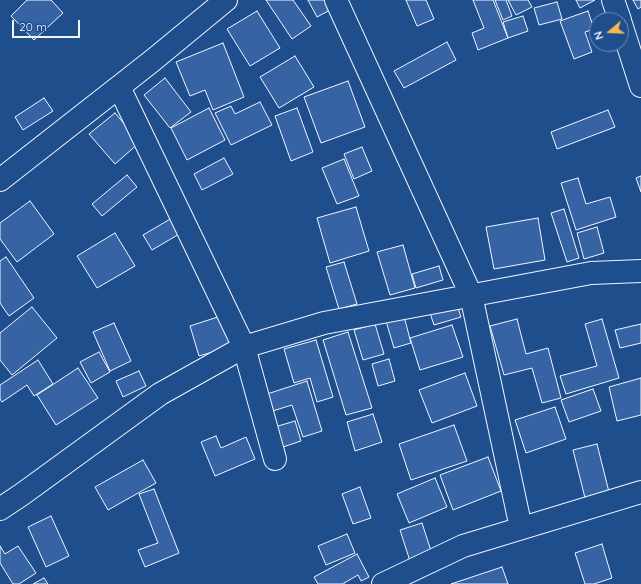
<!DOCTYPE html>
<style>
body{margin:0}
#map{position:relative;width:641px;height:584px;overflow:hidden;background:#1f4e8c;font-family:Quicksand,sans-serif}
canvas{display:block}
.north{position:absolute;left:589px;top:12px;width:40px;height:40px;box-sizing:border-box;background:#1f4e8c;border:1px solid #7391ba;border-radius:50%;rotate:251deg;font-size:11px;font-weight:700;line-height:16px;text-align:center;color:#f2f6ff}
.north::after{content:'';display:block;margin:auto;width:14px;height:18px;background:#ffb74d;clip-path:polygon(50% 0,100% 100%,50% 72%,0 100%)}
.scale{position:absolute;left:12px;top:20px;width:68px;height:18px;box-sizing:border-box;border:2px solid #f2f6ff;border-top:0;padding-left:5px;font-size:12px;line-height:14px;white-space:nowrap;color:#f2f6ff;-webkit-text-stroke:3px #1f4e8c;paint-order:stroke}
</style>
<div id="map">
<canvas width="641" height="584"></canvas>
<div class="north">N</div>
<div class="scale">20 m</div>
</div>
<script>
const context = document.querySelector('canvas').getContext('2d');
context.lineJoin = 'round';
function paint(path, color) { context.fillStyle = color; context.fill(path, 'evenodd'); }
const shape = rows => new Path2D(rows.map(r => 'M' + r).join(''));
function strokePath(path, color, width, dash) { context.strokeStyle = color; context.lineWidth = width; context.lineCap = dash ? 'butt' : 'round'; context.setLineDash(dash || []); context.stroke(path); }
const building = shape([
 [27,0,51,0,63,13,34,40,11,16,27,0],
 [266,0,293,0,311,26,292,39,266,0],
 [308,0,325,0,330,10,317,17,308,0],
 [406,0,426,0,434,19,417,26,406,0],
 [473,0,493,0,508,38,478,50,472,33,484,28,473,0],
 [495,0,506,0,512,16,503,20,495,0],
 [508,0,528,0,532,7,516,15,508,0],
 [576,0,595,0,580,8,576,0],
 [633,0,641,0,641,7,638,9,633,0],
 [557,2,562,19,539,25,534,8,557,2],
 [257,11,280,48,250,66,227,29,257,11],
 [588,11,594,29,585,32,592,52,574,59,560,21,588,11],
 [523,16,528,31,508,38,503,22,523,16],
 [447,42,456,60,404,88,394,71,447,42],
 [223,43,244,97,213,110,205,90,190,96,176,62,223,43],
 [295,56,314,87,279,108,260,77,295,56],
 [165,78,191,112,170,128,144,95,165,78],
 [348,81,365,127,321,143,304,97,348,81],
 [44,98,53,111,23,130,15,117,44,98],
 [260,102,272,125,231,145,215,113,231,106,235,114,260,102],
 [209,108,225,140,187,160,171,128,209,108],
 [297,108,313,152,291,161,275,116,297,108],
 [608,110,615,127,557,149,551,132,608,110],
 [115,113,140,142,115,164,89,134,115,113],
 [362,147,372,171,354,179,344,154,362,147],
 [224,158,233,174,202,190,194,174,224,158],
 [344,159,359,196,337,204,322,168,344,159],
 [127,175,137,187,102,216,92,204,127,175],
 [641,176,641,192,636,178,641,176],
 [578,178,586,204,610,197,616,217,576,230,561,183,578,178],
 [30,201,54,234,17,262,0,239,0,223,30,201],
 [356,207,369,251,330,263,317,218,356,207],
 [564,209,579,258,567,262,551,213,564,209],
 [172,218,181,233,152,250,143,235,172,218],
 [538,218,545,260,494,269,486,227,538,218],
 [597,227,604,253,584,259,577,233,597,227],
 [115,233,135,266,97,288,77,256,115,233],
 [403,245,415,288,390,295,377,252,403,245],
 [6,257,34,298,9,316,0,303,0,261,6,257],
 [344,262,357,304,339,309,326,267,344,262],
 [439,266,443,280,416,288,412,274,439,266],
 [456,302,461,317,434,325,429,310,456,302],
 [32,307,57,338,12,375,0,360,0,333,32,307],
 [224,315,233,346,199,356,190,326,224,315],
 [404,316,411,343,394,348,386,321,404,316],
 [517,319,526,354,548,348,561,398,542,403,532,368,504,375,490,326,517,319],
 [602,319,619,378,566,394,560,376,597,366,585,324,602,319],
 [114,323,131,361,110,371,93,332,114,323],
 [375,324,384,354,363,360,354,330,375,324],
 [641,324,641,343,620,348,615,330,641,324],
 [452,325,463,357,420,370,410,338,452,325],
 [348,332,372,408,346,415,323,340,348,332],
 [316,340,333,397,317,402,310,378,294,383,284,349,316,340],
 [99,352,110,372,91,383,80,362,99,352],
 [389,359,395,381,378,386,372,364,389,359],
 [38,360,53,384,34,396,27,385,2,402,0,399,0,385,38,360],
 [78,368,98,398,56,425,37,395,78,368],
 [139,371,146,386,123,397,116,381,139,371],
 [465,373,477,406,432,423,419,390,465,373],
 [641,378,641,415,617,421,609,387,641,378],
 [307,381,322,431,303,437,292,405,266,413,261,396,307,381],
 [593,389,601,411,569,422,561,400,593,389],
 [555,407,566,439,526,453,515,420,555,407],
 [373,414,382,442,355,451,347,422,373,414],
 [295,421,301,441,274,450,268,429,295,421],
 [454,425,467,461,411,480,399,444,454,425],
 [216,436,221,448,246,437,255,459,215,476,201,442,216,436],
 [597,444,610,496,586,502,573,450,597,444],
 [488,457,501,491,453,510,440,475,488,457],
 [143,460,156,483,108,510,95,487,143,460],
 [435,478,447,507,409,523,397,494,435,478],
 [360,487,371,518,353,524,342,494,360,487],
 [154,489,179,553,145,567,138,550,158,543,139,494,154,489],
 [51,516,69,556,46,567,28,527,51,516],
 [422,523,432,554,410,561,400,530,422,523],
 [347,534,355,553,326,565,318,546,347,534],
 [602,544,612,578,594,584,585,584,575,553,602,544],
 [0,546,5,554,18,546,36,573,19,584,13,584,0,563,0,546],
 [357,554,369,577,361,581,358,575,344,583,344,584,318,584,314,577,357,554],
 [502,567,508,584,451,584,502,567],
 [44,578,48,584,33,584,44,578]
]);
paint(building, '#3563a3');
strokePath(building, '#f2f6ff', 1);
const minor = shape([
 [336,0,471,295,521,528],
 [613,0,620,20],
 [621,24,641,86],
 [119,87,244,347,275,459],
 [0,180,152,61,226,0],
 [0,509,21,495,160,394,244,347,324,323,591,273,641,271],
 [383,584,463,546,641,492]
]);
strokePath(minor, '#f2f6ff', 24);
strokePath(minor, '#1f4e8c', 22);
</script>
